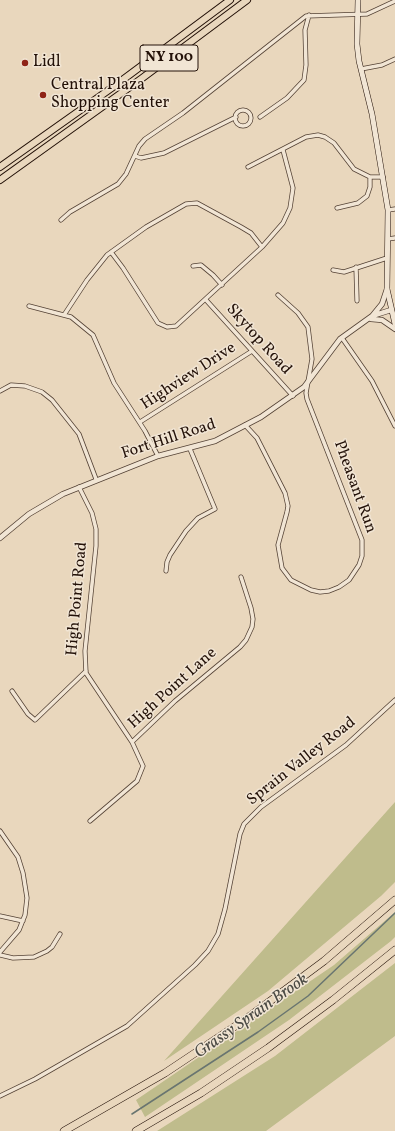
<!DOCTYPE html>
<style>
body{margin:0}
canvas{display:block;background:#e9d7bd}
</style>
<canvas width="395" height="1131"></canvas>
<script>
const context = document.querySelector('canvas').getContext('2d');
context.lineJoin = 'round';
function paint(path, color) { context.fillStyle = color; context.fill(path, 'evenodd'); }
const shape = rows => new Path2D(rows.map(r => 'M' + r).join(''));
function strokePath(path, color, width, dash) { context.strokeStyle = color; context.lineWidth = width; context.lineCap = dash ? 'butt' : 'round'; context.setLineDash(dash || []); context.stroke(path); }
function label(font, color, halo, rows, align = 'center') {
  context.font = font + ' Vollkorn,serif'; context.lineWidth = 3; context.setLineDash([]); context.textBaseline = 'middle'; context.strokeStyle = halo; context.fillStyle = color; for (const [text, x, y, turn = 0] of rows) {
    context.save(); context.translate(x, y); context.rotate((+turn || 0) * Math.PI / 180); context.textAlign = isNaN(turn) ? turn : align; if (halo) context.strokeText(text, 0, 0); context.fillText(text, 0, 0); context.restore();
  }
}
paint(shape([
 [395,802,395,882,381,896,268,991,164,1061],
 [395,912,395,937,391,941,289,1020,145,1117,136,1100,334,965],
 [395,963,395,1036,266,1131,157,1131,275,1056]
]), '#bfbc8c');
strokePath(shape([
 [132,1114,258,1032,308,996,395,913]
]), '#697570', 1.5);
const minor = shape([
 [361,69,382,65,395,59],
 '235 118a8 8 0 1 1 16 0a8 8 0 1 1-16 0Z',
 [260,117,287,98,304,80,306,65,305,30,309,15],
 [135,156,141,158,164,153,236,117],
 [248,167,306,137,318,135,325,137,334,143,354,169,370,177,383,177],
 [337,208,358,203,367,196,370,187,370,177],
 [388,210,395,209],
 [61,220,70,212,118,184,126,174,139,146,145,139,183,113,306,16,367,14,395,1],
 [388,239,395,238],
 [111,252,123,268,158,323,167,327,176,326,262,247,283,223,290,208,293,188,283,150],
 [193,266,201,265,213,275,222,285],
 [356,267,357,301],
 [333,270,344,272,387,258],
 [206,300,293,396],
 [29,306,71,317,93,335,114,383,145,431,158,456],
 [64,315,87,280,107,255,146,227,186,204,197,203,241,227,251,233,262,247],
 [342,338,372,381,395,426],
 [0,391,11,385,25,386,42,392,52,400,79,434,96,479],
 [140,422,252,351],
 [245,425,257,438,285,493,288,506,287,512,278,545,282,568,291,580,311,590,320,592,329,591,339,587,349,580,359,565,362,556,362,540,307,399,306,393,312,359,308,327,298,313,278,295],
 [79,487,92,513,96,529,96,546,85,651,86,673,132,742,143,766,137,781,90,821],
 [166,571,167,562,170,555,186,531,198,518,215,509,190,449],
 [12,691,28,714,35,720,86,671],
 [132,742,175,701,240,647,246,640,252,627,253,619,251,608,241,577],
 [0,831,18,857,23,873,27,898,25,915,19,930,0,952],
 [0,916,23,921],
 [0,955,13,958,34,957,47,951,52,947,60,934],
 [0,1096,35,1079,127,1026,195,965,208,951,218,934,225,909,240,834,244,824,261,807,346,745,395,700]
]);
const tertiary = shape([
 [373,315,382,304,387,289],
 [371,319,382,320,395,329],
 [0,538,29,514,63,494,158,456,215,441,261,417,304,387,340,339,372,316,391,310]
]);
const secondary = shape([
 [358,0,357,44,359,61,372,114,388,210,387,289,395,324]
]);
const primary = shape([
 [0,167,113,87,230,0],
 [0,180,141,79,247,0]
]);
const motorway = shape([
 [64,1131,165,1073,246,1019,324,961,395,900],
 [136,1131,201,1093,268,1048,333,1000,395,950]
]);
strokePath(minor, '#544235', 5);
strokePath(tertiary, '#544235', 6);
strokePath(secondary, '#231108', 6);
strokePath(primary, '#231108', 8);
strokePath(motorway, '#231108', 8);
strokePath(minor, '#f1e5d4', 3.5);
strokePath(tertiary, '#f1e5d4', 4.5);
strokePath(secondary, '#f1e5d4', 5);
strokePath(primary, '#e9d7bd', 6);
strokePath(motorway, '#e9d7bd', 7);
for (const [x, y, r, color] of [
 [25,63,4,"#8f2418"],
 [43,95,4,"#8f2418"]
]) { const dot = new Path2D(); dot.arc(x, y, r, 0, 2 * Math.PI); context.fillStyle = color; context.fill(dot); strokePath(dot, '#f1e5d4', 1.5); }
for (const [x, y, w] of [
 [169,58,58]
]) { const box = new Path2D(); box.roundRect(x - w / 2, y - 13, w, 26, 3); context.fillStyle = '#f1e5d4'; context.fill(box); strokePath(box, '#231108', 1); }
label('bold 15px', '#231108', null, [
 ["NY 100",169,58]
]);
label('16px', '#231108', '#f1e5d4', [
 ["Lidl",33,63],
 ["Central Plaza",51,86],
 ["Shopping Center",51,104]
], 'left');
label('16px', '#231108', '#f1e5d4', [
 ["Skytop Road",258,340,48],
 ["Highview Drive",189,377,-33],
 ["Fort Hill Road",169,440,-18],
 ["Pheasant Run",354,487,70],
 ["High Point Road",78,599,-85],
 ["High Point Lane",173,689,-42],
 ["Sprain Valley Road",302,762,-38]
]);
label('italic 17px', '#4c4b45', '#f1e5d4', [
 ["Grassy Sprain Brook",252,1017,-35]
]);
</script>
